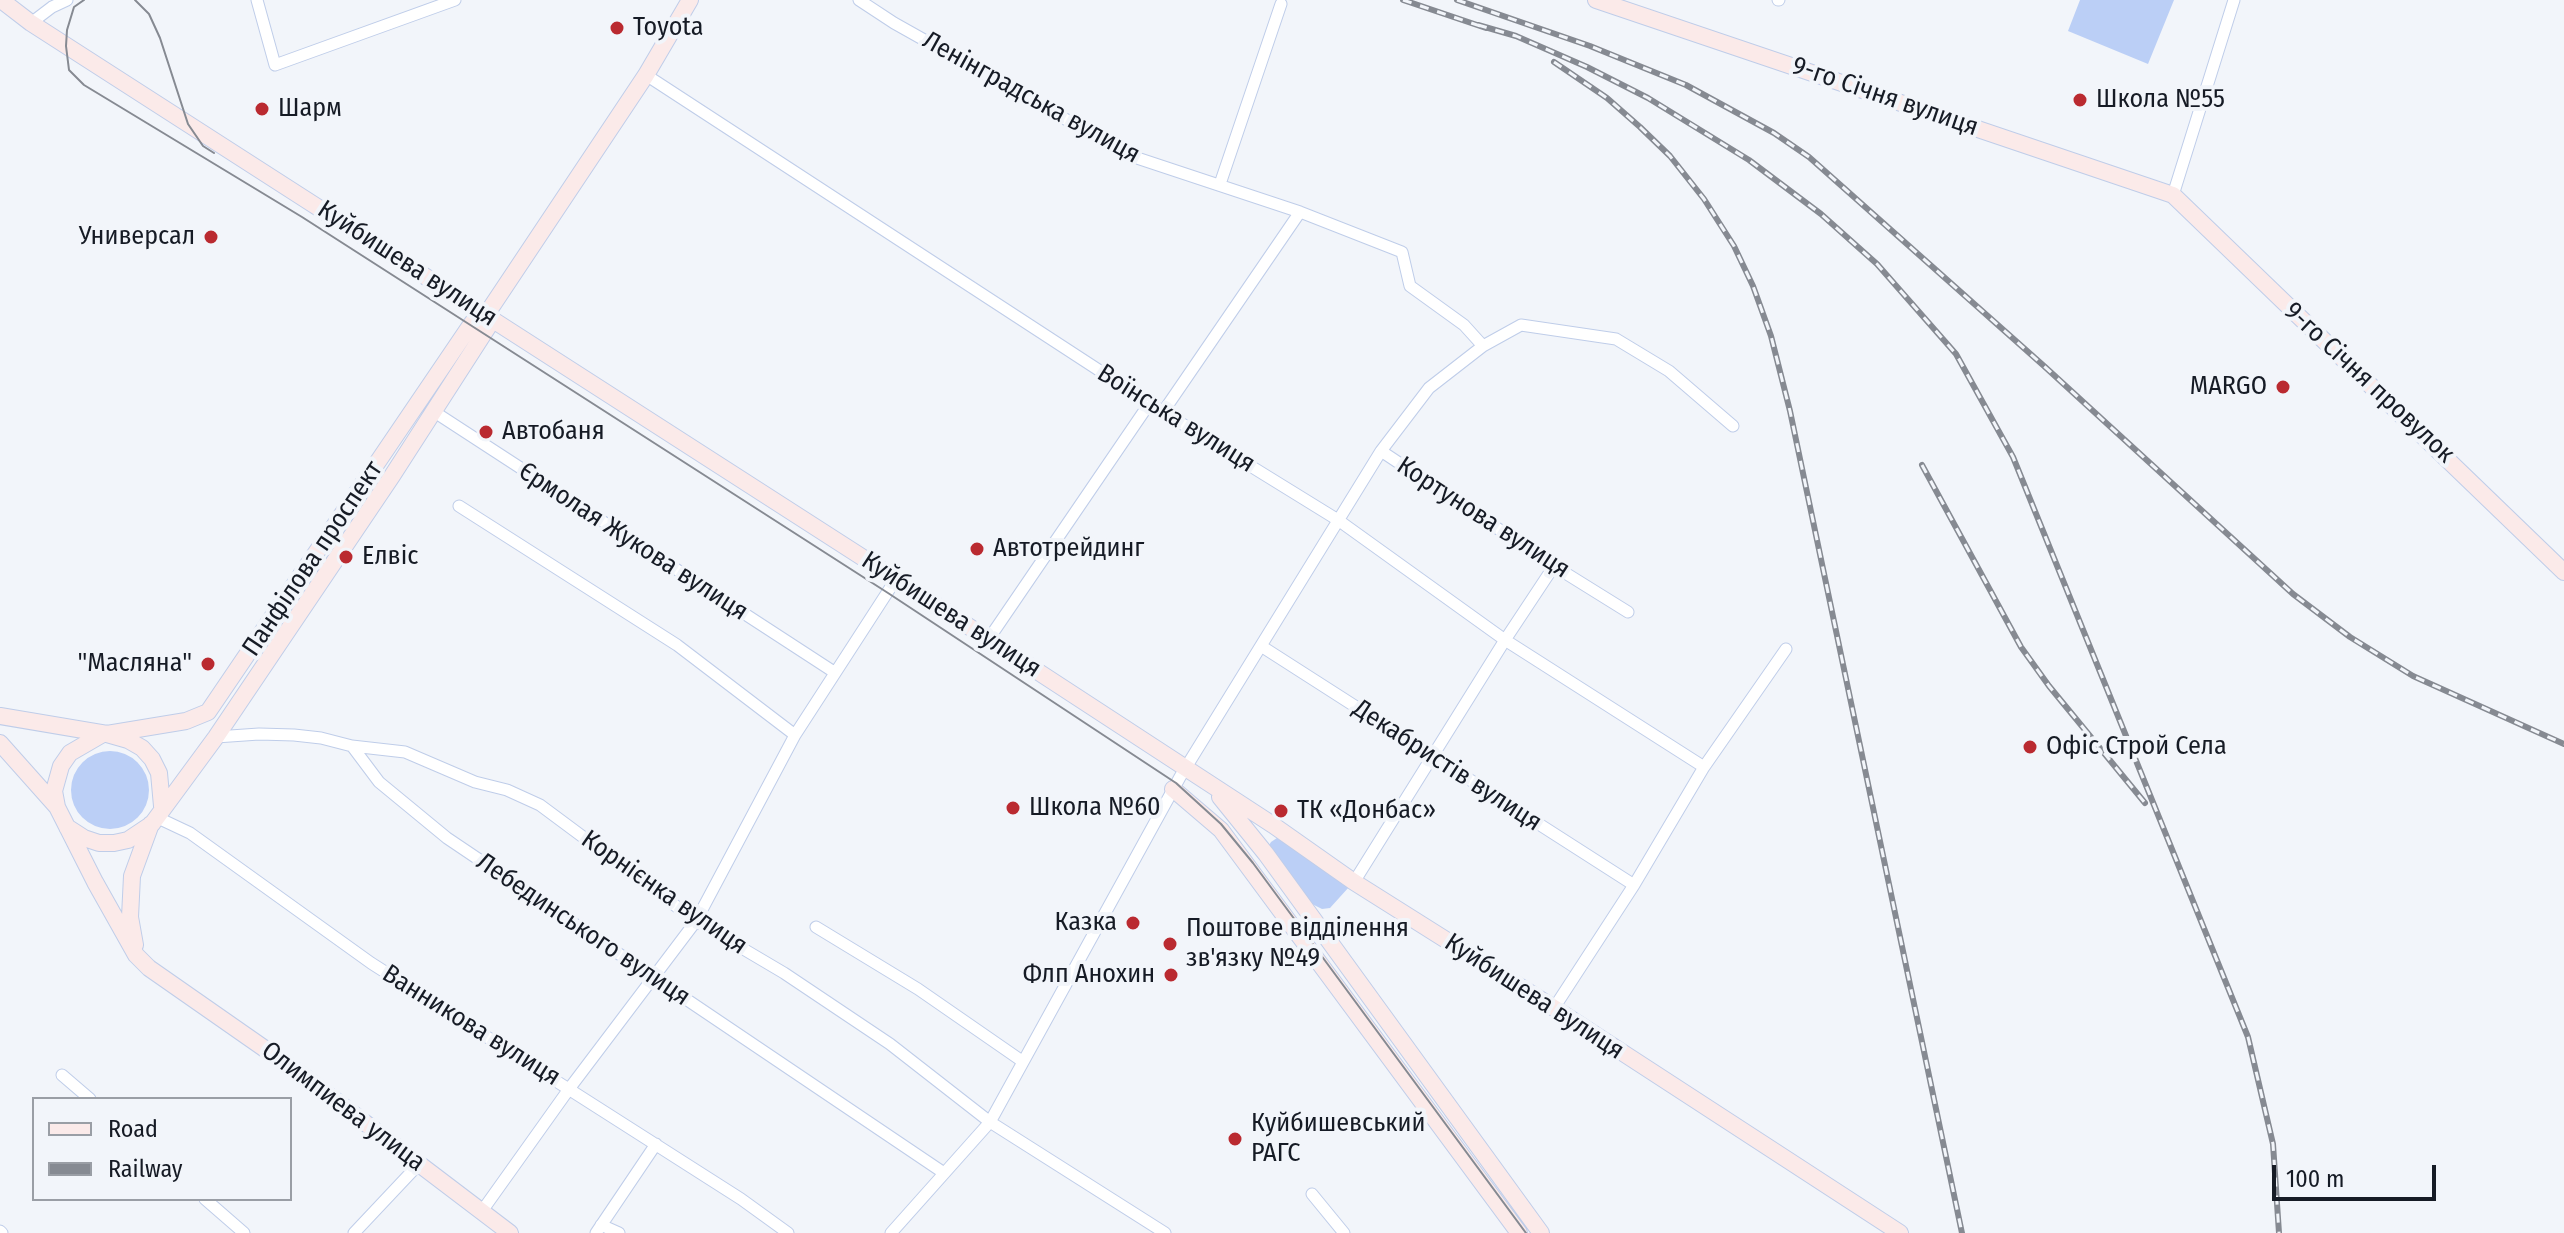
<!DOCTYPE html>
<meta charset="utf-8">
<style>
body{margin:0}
#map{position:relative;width:2564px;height:1233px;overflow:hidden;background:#f2f5fa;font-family:"Fira Sans Condensed",sans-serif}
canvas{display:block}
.legend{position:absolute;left:32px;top:1097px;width:260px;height:104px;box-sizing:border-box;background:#f2f5fa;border:2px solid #9a9ea5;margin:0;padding:10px 14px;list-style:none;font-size:24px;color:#161b25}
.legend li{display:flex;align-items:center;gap:16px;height:40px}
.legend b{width:40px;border:2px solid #9a9ea5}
.scale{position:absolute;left:2272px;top:1165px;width:164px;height:36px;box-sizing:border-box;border:4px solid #161b25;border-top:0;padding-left:10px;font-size:24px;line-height:28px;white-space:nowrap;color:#161b25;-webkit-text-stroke:6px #f2f5fa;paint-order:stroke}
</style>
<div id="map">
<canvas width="2564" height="1233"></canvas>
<ul class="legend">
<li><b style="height:10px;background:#fbeae9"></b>Road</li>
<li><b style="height:10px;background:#868a92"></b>Railway</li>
</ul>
<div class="scale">100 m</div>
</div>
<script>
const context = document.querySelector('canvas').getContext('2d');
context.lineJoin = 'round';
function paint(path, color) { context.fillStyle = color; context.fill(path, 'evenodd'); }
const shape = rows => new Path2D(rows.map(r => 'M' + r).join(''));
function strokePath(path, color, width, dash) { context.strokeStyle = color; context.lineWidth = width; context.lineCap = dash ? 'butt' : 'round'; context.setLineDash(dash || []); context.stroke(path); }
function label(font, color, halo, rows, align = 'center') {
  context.font = font + ' "Fira Sans Condensed",sans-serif'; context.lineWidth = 8; context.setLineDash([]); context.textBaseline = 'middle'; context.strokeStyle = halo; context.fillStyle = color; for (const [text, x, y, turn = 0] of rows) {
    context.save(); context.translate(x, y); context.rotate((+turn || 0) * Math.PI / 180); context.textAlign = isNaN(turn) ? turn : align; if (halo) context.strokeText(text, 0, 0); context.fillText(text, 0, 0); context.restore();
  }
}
paint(shape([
 [2080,0,2174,0,2148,64,2068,31],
 '71 790a39 39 0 1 1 78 0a39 39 0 1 1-78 0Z',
 [1277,838,1349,887,1330,908,1322,909,1310,903,1268,847,1271,842]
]), '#bbcff6');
const street = shape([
 [257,0,275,65,455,0],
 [859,0,894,23,1131,156,1300,212,1402,252,1410,286,1464,325,1483,346],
 [1778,0,1779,0],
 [31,23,52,7,67,0],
 [646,75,1163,412,1338,520,1505,640,1704,767],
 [1220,184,1281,4],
 [2173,195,2234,0],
 [433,411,834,672],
 [1163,412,1300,212],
 [459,506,677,645,795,735],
 [1628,612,1554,566,1381,451,1429,388,1483,346,1521,325,1616,339,1669,371,1733,426],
 [988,640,1149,404],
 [1261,646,1634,885],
 [216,737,259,734,294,735,321,738,352,746,379,782,447,838,944,1173],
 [352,746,405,752,475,782,507,790,540,805,696,921,784,973,890,1044,990,1122,1165,1233],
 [156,817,190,833,371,963,741,1199,788,1233],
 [1354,882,1505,640,1554,566],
 [816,927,918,989,1022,1061],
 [1554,1008,1634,885,1704,767,1786,649],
 [62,1075,90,1099],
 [1312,1194,1344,1233],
 [205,1199,244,1233],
 [482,1211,569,1089,696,921,795,735,896,579],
 [601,1225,619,1233],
 [0,1231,2,1233],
 [354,1233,419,1164],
 [596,1233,656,1144],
 [891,1233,990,1122,1180,777,1381,451]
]);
const secondary = shape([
 [1,0,31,23,896,579,1273,825,1354,882,1554,1008,1900,1233],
 [1596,0,2173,195,2564,572],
 [486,315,646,75,690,0],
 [0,716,107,734,128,740,142,748,152,759,159,773,162,806],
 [107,734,186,721,208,712,470,326,475,319,486,315],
 [101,735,70,753,61,766,54,791,57,807,95,882,136,955,149,968,298,1072,510,1233],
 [0,743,57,807],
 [1173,789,1221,830,1519,1233],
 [1220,797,1266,854,1541,1233],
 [67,827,84,838,99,843,114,843,128,840,152,824,216,737,392,476,488,327,486,315],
 [135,945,130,917,132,876,151,824]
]);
strokePath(street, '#bfcde9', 13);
strokePath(secondary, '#bfcde9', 18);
strokePath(street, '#fff', 11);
strokePath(secondary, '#fbeae9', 16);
strokePath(shape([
 [84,0,74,7,67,30,66,46,69,70,84,85,302,217,888,593,1176,783,1221,824,1253,863,1526,1233],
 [135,0,149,14,160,38,188,124,203,146,214,153]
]), '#868a92', 2);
const rail = shape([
 [1403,0,1486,28],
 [1457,0,1590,46,1686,85,1774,133,1809,157,2044,366,2293,594,2350,637,2413,676,2564,744],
 [1478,25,1516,36,1587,67,1648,98,1749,160,1821,214,1877,264,1956,354,2013,457,2248,1037,2273,1144,2279,1233],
 [1554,62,1607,98,1640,127,1670,156,1704,199,1734,246,1753,286,1771,336,1790,411,1962,1233],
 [1922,465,2021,647,2049,686,2145,803]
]);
strokePath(rail, '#868a92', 6);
strokePath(rail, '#f2f5fa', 3, [9]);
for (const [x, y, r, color] of [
 [617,28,8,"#ba2a30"],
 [2080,100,8,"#ba2a30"],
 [262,109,8,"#ba2a30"],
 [211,237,8,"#ba2a30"],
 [2283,387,8,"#ba2a30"],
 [486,432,8,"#ba2a30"],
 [977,549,8,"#ba2a30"],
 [346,557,8,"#ba2a30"],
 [208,664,8,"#ba2a30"],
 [2030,747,8,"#ba2a30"],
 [1013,808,8,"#ba2a30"],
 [1281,811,8,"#ba2a30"],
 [1133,923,8,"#ba2a30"],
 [1170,944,8,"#ba2a30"],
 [1171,975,8,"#ba2a30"],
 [1235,1139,8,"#ba2a30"]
]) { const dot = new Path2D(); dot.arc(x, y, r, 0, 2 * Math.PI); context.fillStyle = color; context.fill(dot); strokePath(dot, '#f2f5fa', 3); }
label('26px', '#161b25', '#f2f5fa', [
 ["Toyota",633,28],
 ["Школа №55",2096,100],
 ["Шарм",278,109],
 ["Универсал",195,237,"right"],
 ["MARGO",2267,387,"right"],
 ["Автобаня",502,432],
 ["Автотрейдинг",993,549],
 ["Елвіс",362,557],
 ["\"Масляна\"",192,664,"right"],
 ["Офіс Строй Села",2046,747],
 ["Школа №60",1029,808],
 ["ТК «Донбас»",1297,811],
 ["Казка",1117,923,"right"],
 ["Поштове відділення",1186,929],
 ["зв'язку №49",1186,959],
 ["Флп Анохин",1155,975,"right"],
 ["Куйбишевський",1251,1124],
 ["РАГС",1251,1154]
], 'left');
label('26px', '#161b25', '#f2f5fa', [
 ["9-го Січня вулиця",1885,97,19],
 ["Ленінградська вулиця",1031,98,29],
 ["Куйбишева вулиця",407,264,33],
 ["9-го Січня провулок",2369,383,43],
 ["Воїнська вулиця",1176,419,32],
 ["Кортунова вулиця",1483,518,33],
 ["Єрмолая Жукова вулиця",633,542,33],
 ["Панфілова проспект",313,559,-56],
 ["Куйбишева вулиця",951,615,33],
 ["Декабристів вулиця",1447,766,33],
 ["Корнієнка вулиця",664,893,35],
 ["Лебединського вулиця",583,930,34],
 ["Куйбишева вулиця",1534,997,33],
 ["Ванникова вулиця",471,1026,32],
 ["Олимпиева улица",343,1107,37]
]);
</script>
